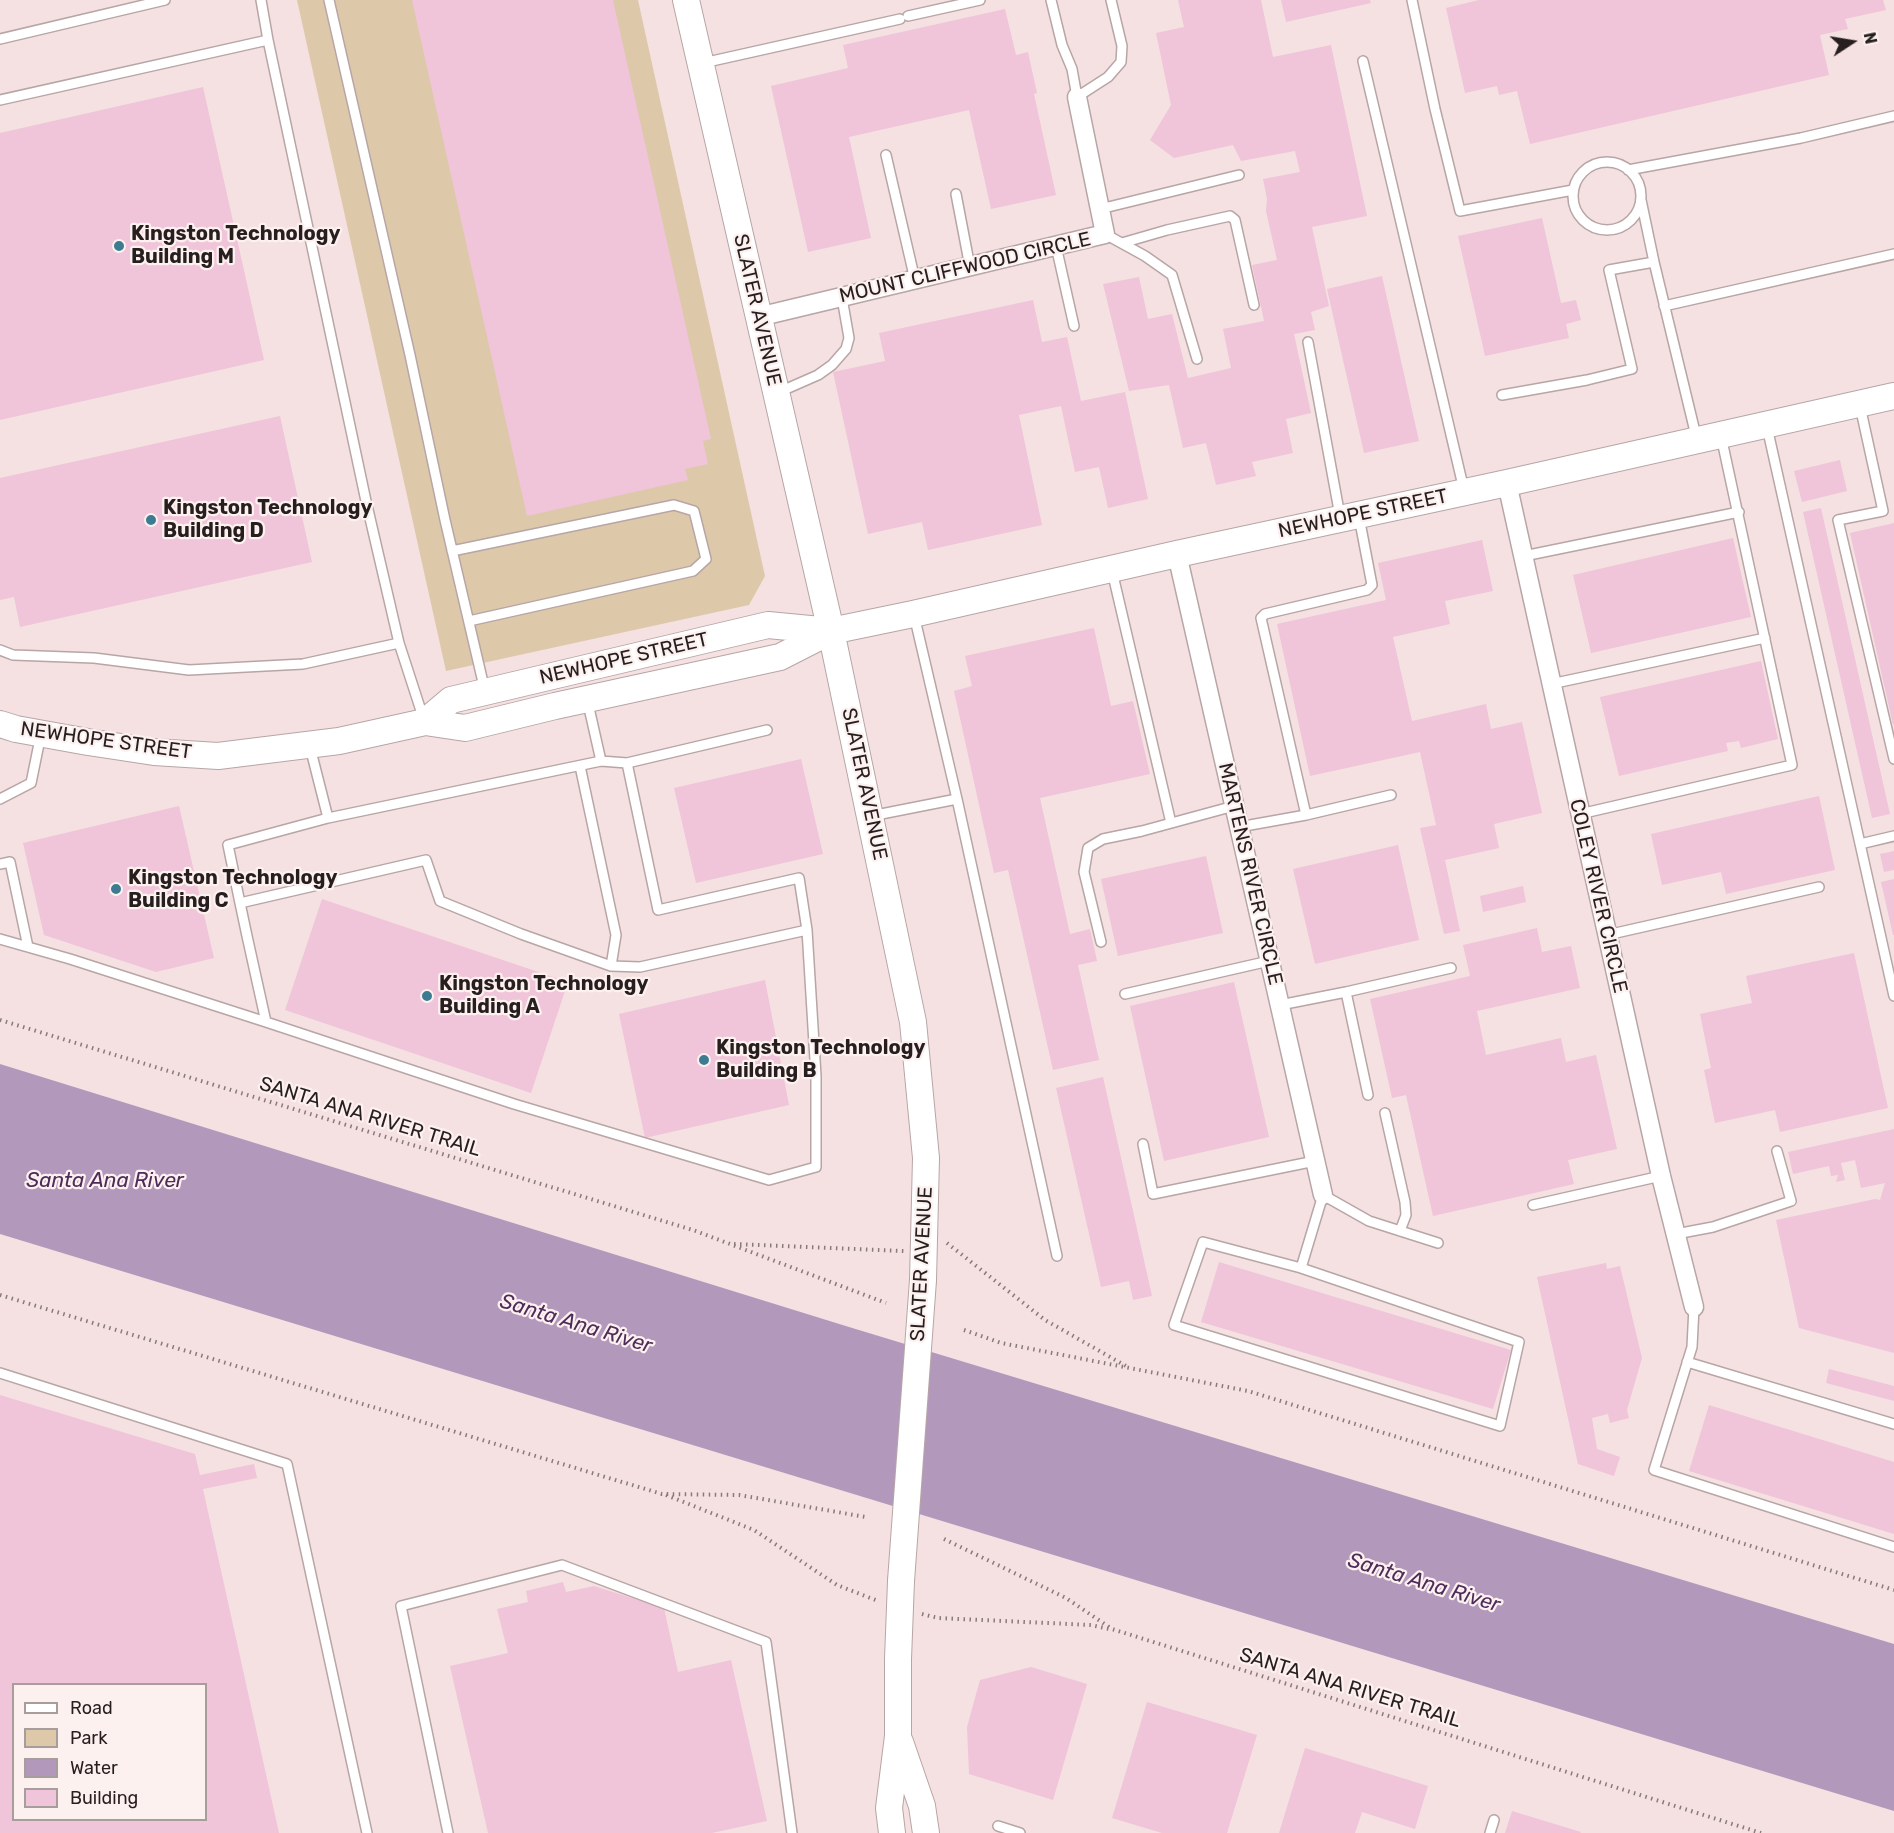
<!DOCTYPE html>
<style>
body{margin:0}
#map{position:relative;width:1894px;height:1833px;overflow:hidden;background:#f5e1e1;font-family:Rubik,sans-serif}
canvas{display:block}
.legend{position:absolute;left:12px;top:1683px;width:195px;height:138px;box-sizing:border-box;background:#fdf1f0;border:2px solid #a79d9c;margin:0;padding:8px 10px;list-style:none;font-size:18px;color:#271f1f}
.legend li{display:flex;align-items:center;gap:12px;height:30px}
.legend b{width:30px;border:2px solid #a79d9c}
.north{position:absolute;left:1822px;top:12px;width:60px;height:60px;-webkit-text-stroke:4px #fdf1f0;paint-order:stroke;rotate:78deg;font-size:16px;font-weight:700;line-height:24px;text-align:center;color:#271f1f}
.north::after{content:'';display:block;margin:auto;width:21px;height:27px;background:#271f1f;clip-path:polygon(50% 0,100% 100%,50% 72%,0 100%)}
</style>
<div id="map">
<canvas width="1894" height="1833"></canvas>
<ul class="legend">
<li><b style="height:8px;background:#fff"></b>Road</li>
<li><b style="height:16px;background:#ddc9aa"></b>Park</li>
<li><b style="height:16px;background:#b299bc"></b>Water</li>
<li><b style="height:16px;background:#f0c4d9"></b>Building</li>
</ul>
<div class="north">N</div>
</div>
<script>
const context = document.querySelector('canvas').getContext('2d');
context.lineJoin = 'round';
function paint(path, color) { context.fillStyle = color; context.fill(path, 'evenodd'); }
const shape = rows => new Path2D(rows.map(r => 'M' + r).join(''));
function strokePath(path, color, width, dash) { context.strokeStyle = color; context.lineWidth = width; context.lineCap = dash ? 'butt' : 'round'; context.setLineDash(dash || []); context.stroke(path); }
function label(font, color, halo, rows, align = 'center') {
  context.font = font + ' Rubik,sans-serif'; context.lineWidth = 4.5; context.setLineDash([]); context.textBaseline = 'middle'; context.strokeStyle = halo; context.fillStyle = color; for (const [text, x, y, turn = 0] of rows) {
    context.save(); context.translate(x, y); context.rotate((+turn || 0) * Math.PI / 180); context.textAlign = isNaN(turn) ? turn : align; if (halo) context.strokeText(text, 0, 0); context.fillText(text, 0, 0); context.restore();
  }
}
paint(shape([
 [297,0,638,0,765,576,749,605,446,671]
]), '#ddc9aa');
paint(shape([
 [0,1064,849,1327,1894,1644,1894,1811,0,1234]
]), '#b299bc');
paint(shape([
 [412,0,613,0,711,439,703,441,708,464,685,469,688,480,527,516],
 [1178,0,1261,0,1273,57,1331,45,1367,216,1312,227,1329,306,1311,312,1315,330,1294,334,1311,413,1286,419,1293,453,1252,462,1256,476,1216,485,1206,443,1183,448,1169,385,1129,391,1103,284,1139,277,1148,319,1172,314,1188,378,1231,368,1223,329,1264,321,1252,265,1277,260,1266,211,1267,199,1263,179,1300,172,1295,151,1241,161,1233,145,1174,158,1150,140,1171,105,1156,33,1184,27],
 [1281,0,1370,0,1371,3,1286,22],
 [1479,0,1883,0,1886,10,1845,19,1848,29,1820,35,1829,75,1530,144,1517,91,1499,95,1497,86,1465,93,1446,8],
 [1005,9,1016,55,1028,52,1037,93,1034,94,1056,195,991,209,969,110,849,137,871,238,808,252,771,86,848,68,843,45],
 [203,87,264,360,0,420,0,133],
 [1542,218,1561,303,1576,300,1581,320,1566,324,1569,338,1485,356,1458,236],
 [1382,276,1419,441,1364,453,1327,289],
 [1033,300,1042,342,1067,337,1081,401,1125,392,1148,499,1108,508,1099,467,1075,472,1061,406,1019,415,1042,525,928,550,922,522,868,534,833,372,885,361,879,333],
 [280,416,312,562,20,627,14,597,0,600,0,478],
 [1840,460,1847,491,1802,502,1794,471],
 [1821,508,1890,814,1872,818,1803,512],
 [1894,523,1894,724,1893,725,1850,533],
 [1733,538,1751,617,1591,653,1573,575],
 [1482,540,1493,591,1445,601,1450,624,1393,637,1412,721,1486,704,1491,729,1522,722,1542,813,1494,824,1499,848,1445,860,1460,931,1444,934,1420,828,1436,825,1420,752,1310,776,1277,624,1386,600,1378,563],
 [1094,628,1111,706,1133,701,1150,774,1040,798,1070,934,1090,929,1097,961,1078,965,1099,1060,1053,1070,1008,870,994,873,954,691,972,686,965,656],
 [1761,661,1778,739,1741,748,1739,741,1726,743,1728,751,1619,776,1600,697],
 [801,759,823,854,696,883,674,788],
 [1819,796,1835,870,1726,894,1721,872,1662,885,1651,834],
 [179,806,214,958,156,972,44,935,23,843],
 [1398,845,1419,940,1315,964,1293,869],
 [1894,851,1894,870,1884,872,1880,854],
 [1206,856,1223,933,1118,956,1101,879],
 [1894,879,1894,935,1893,935,1881,882],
 [1523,886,1526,902,1483,912,1480,896],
 [322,899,568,982,531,1093,285,1010],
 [1537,928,1542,952,1571,946,1580,988,1477,1011,1486,1055,1561,1038,1566,1062,1596,1055,1617,1149,1568,1160,1574,1184,1433,1216,1406,1095,1392,1098,1370,999,1470,976,1463,945],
 [1854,953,1888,1108,1780,1132,1775,1110,1715,1123,1704,1070,1711,1068,1700,1014,1752,1003,1746,976],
 [765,980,789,1105,645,1138,619,1014],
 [1234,982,1269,1137,1164,1161,1130,1006],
 [1103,1077,1152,1296,1133,1300,1129,1281,1101,1287,1056,1088],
 [1894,1129,1894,1353,1799,1328,1776,1220,1875,1199,1880,1200,1885,1183,1861,1188,1855,1160,1841,1163,1845,1180,1836,1182,1838,1175,1831,1176,1829,1166,1793,1174,1788,1152],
 [1219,1262,1511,1350,1493,1409,1201,1322],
 [1606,1263,1607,1269,1620,1266,1642,1358,1627,1410,1629,1418,1610,1423,1608,1414,1592,1418,1597,1449,1620,1457,1614,1476,1578,1464,1537,1277],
 [1829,1369,1894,1386,1894,1401,1826,1383],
 [0,1395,195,1454,200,1475,254,1464,257,1478,203,1489,279,1833,0,1833],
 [14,1684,206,1684,206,1820,14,1820],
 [1709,1405,1894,1462,1894,1534,1689,1471],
 [563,1582,566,1592,594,1586,664,1608,678,1672,731,1660,767,1821,712,1833,488,1833,450,1666,508,1653,497,1609,528,1602,526,1591],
 [1031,1667,1087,1684,1053,1800,969,1774,967,1727,980,1680],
 [1147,1702,1257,1735,1227,1833,1162,1833,1112,1818],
 [1305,1748,1428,1786,1415,1829,1362,1812,1355,1833,1279,1833],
 [1512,1811,1581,1832,1580,1833,1505,1833]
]), '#f0c4d9');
const lane = shape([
 [329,0,410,355,445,520,485,691],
 [1051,0,1062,45,1072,69,1077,97,1108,77,1121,62,1122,46,1111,0],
 [1412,0,1435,109,1460,211,1573,190],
 [908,16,980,0],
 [0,39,165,0],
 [268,40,366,501,399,643,424,720],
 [1363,61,1464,490],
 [703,63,900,19],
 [0,100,268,40,261,0],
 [886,155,915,280],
 '1573 196a34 34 0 1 1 68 0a34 34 0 1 1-68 0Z',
 [1628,170,1801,138,1894,116],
 [956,194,970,267],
 [1641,200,1654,262,1697,440],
 [1100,209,1239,175],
 [1105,234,1145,256,1172,275,1197,359],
 [1122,243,1167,230,1230,216,1235,220,1254,305],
 [1056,246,1074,326],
 [1664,306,1894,254],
 [1308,342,1340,516],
 [777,393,818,375,832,365,846,349,849,338,842,298],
 [1502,395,1587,380,1632,369,1609,270,1654,262],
 [1860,406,1883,511,1838,520,1894,759],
 [1767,427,1894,996],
 [452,551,674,505,694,511,706,559,693,571,469,621],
 [1524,556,1739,512],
 [1112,571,1171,823],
 [914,615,957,799],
 [0,650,13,655,94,658,189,670,303,664,399,643],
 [1551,684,1765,638],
 [601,761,627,763,658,910,799,878,807,930],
 [627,763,767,730],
 [580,766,616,935,611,966],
 [0,799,31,783,41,734],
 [1580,814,1792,765,1721,436],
 [1306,815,1391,795],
 [871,816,957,799,1057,1256],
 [328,818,601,761,587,699],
 [1239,827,1306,815,1261,618,1265,614,1367,590,1372,585,1359,517],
 [1860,844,1894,836],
 [0,864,10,862,28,947],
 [240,903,426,860,440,901,521,934,611,966,640,967,807,930,816,1076,816,1167,769,1180,514,1104,266,1022,247,936,240,903,228,845,328,818,310,747],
 [1607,935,1819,887],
 [0,939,70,959,266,1022],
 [1101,942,1084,872,1088,848,1103,839,1142,831,1234,806],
 [1346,992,1451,968],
 [1125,994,1269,961],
 [1280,1005,1346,992,1368,1095],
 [1385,1113,1405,1202,1406,1215,1400,1231],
 [1143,1144,1153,1194,1315,1161],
 [1533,1205,1661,1176],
 [1676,1234,1713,1227,1791,1201,1777,1151],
 [1301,1268,1203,1242,1174,1325,1500,1426,1519,1342,1301,1268,1323,1195,1369,1221,1438,1243],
 [1694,1307,1692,1347,1654,1470,1894,1547],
 [1687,1362,1894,1424],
 [0,1373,287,1464,367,1833],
 [998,1826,1020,1833],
 [448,1833,401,1606,562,1565,766,1642,792,1833],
 [1490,1833,1494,1820]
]);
const street = shape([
 [758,317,1105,234,1077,97],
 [1507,483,1661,1176,1694,1307],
 [1177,554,1323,1195]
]);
const secondary = shape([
 [686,0,831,631,913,1022,926,1158,923,1280],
 [425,722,451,700,768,625,831,631],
 [0,724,16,729,88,742,154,752,218,756,339,741,425,722,465,728,555,706,780,657,831,631,913,614,1177,554,1507,483,1894,396],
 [900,1742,922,1806,926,1833],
 [892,1833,889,1808,898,1736,898,1659,901,1581]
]);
strokePath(lane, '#b8a5a5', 12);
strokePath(street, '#b8a5a5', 21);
strokePath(secondary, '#b8a5a5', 28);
strokePath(shape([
 [0,1020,693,1230,886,1303],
 [947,1243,1045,1320,1126,1366],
 [734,1244,904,1251],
 [0,1295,662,1494,739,1495,866,1517],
 [964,1330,1001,1343,1248,1391,1894,1590],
 [666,1495,754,1530,837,1585,878,1601],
 [944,1539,1066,1598,1112,1629,1761,1833],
 [922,1614,938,1618,1091,1625,1109,1629]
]), '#887a7a', 4, [1.5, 4.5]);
strokePath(lane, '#fff', 9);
strokePath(street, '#fff', 18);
strokePath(secondary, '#fff', 26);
const secondaryBridge = shape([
 [901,1581,923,1280]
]);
strokePath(secondaryBridge, '#b8a5a5', 28, []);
strokePath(secondaryBridge, '#fff', 26);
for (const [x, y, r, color] of [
 [119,246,6,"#3d7b91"],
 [151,520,6,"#3d7b91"],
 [116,889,6,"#3d7b91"],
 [427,996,6,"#3d7b91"],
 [704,1060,6,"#3d7b91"]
]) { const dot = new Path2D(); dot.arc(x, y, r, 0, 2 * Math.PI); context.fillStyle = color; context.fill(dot); strokePath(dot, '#fdf1f0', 2); }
label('bold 20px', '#271f1f', '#fdf1f0', [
 ["Kingston Technology",131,234],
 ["Building M",131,257],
 ["Kingston Technology",163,508],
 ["Building D",163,531],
 ["Kingston Technology",128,878],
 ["Building C",128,901],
 ["Kingston Technology",439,984],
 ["Building A",439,1007],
 ["Kingston Technology",716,1048],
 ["Building B",716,1071]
], 'left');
label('20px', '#271f1f', '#fdf1f0', [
 ["MOUNT CLIFFWOOD CIRCLE",965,268,-13],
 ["SLATER AVENUE",757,310,77],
 ["NEWHOPE STREET",1363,514,-12],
 ["NEWHOPE STREET",624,659,-13],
 ["NEWHOPE STREET",106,741,8],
 ["SLATER AVENUE",864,784,78],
 ["MARTENS RIVER CIRCLE",1250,874,77],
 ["COLEY RIVER CIRCLE",1598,896,77],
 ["SANTA ANA RIVER TRAIL",370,1117,17],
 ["SLATER AVENUE",922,1264,-87],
 ["SANTA ANA RIVER TRAIL",1350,1688,17]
]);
label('italic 21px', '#4e2c5a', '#fdf1f0', [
 ["Santa Ana River",105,1181],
 ["Santa Ana River",576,1324,17],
 ["Santa Ana River",1424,1583,17]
]);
</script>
